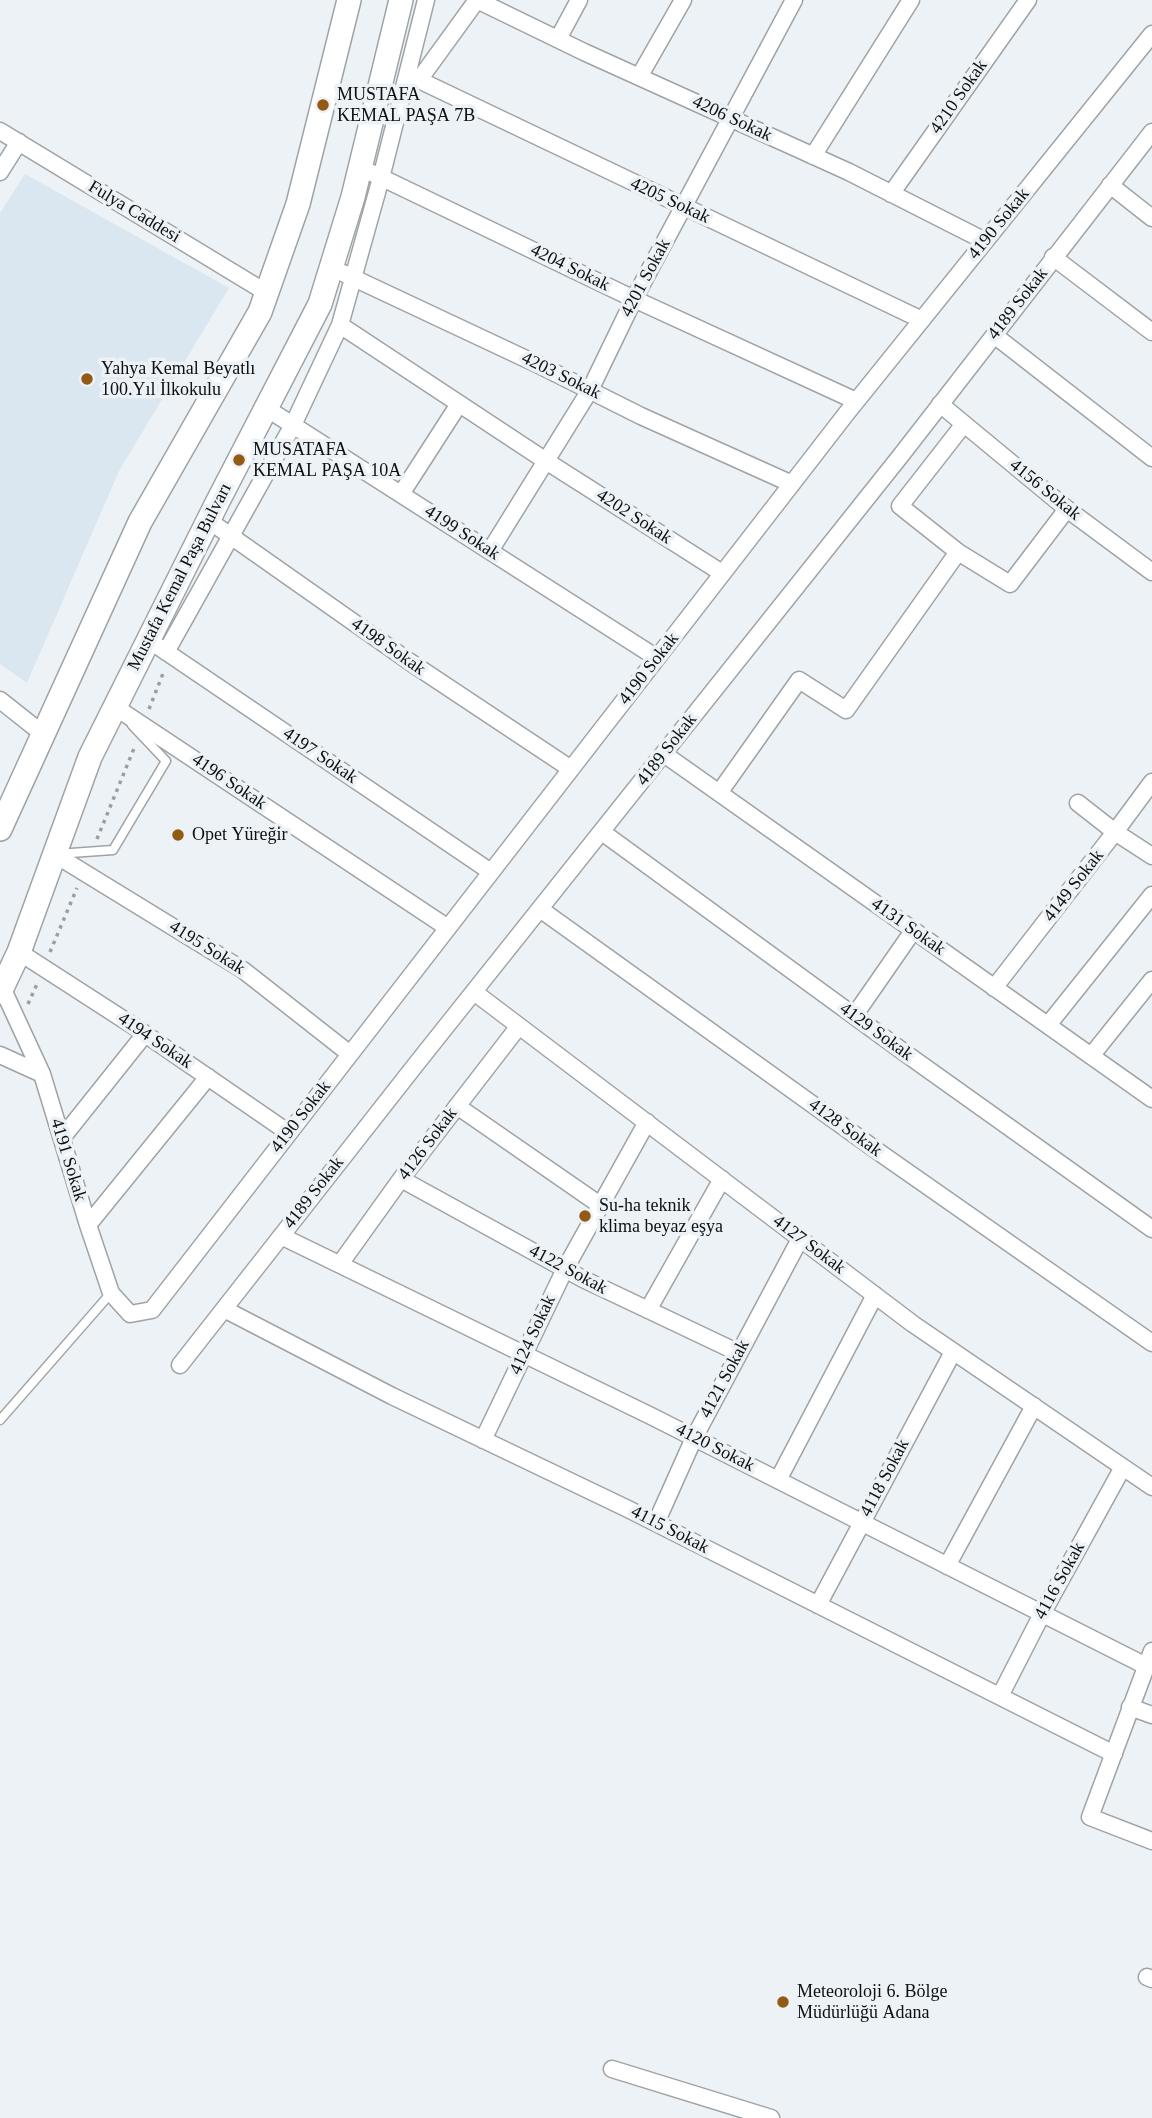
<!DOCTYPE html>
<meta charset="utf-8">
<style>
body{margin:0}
canvas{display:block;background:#edf2f6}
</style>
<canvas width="1152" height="2118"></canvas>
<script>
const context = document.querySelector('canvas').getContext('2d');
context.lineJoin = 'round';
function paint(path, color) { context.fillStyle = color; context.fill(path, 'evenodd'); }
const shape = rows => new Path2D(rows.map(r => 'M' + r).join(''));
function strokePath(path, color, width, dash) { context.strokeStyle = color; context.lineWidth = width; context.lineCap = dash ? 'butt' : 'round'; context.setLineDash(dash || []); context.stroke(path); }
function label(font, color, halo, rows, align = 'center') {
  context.font = font + ' "Times New Roman",serif'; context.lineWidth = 7; context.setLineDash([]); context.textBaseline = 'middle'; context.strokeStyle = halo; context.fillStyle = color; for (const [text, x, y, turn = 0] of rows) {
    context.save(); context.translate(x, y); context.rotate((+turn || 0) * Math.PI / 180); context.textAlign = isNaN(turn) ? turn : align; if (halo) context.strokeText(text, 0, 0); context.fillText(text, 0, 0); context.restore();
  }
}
paint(shape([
 [25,174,229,288,119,471,27,683,0,664,0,213]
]), '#dbe7f0');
const lane = shape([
 [57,854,113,850,166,761,132,725],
 [0,1420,111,1293]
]);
const street = shape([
 [477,0,584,52,849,172,985,241],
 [558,39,579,0],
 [639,77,683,0],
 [409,78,419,80,477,0],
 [419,80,922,320],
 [0,131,267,293],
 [813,156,911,0],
 [0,172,19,142],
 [372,173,634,299,856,401],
 [1110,185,1152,218],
 [891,194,1028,0],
 [1053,257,1152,332],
 [343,273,541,366,641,416,792,484],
 [340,325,546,461,722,573],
 [994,335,1152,458],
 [940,404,1067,509,1152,572],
 [266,408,657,658],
 [964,424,900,506,958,552,1010,584,1067,509],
 [401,494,459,404],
 [208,520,410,662,571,769],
 [490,551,590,390,634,299,794,0],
 [159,647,491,872],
 [166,652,293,425,340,325,381,178,426,0],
 [0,700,43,734],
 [115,707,448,928],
 [664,754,1152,1099],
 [719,793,799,680,846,710,958,552],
 [1078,803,1115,832,1152,856],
 [602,832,905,1053,1152,1229],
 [54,854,243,970,350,1054],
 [540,909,883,1155,1152,1343],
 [19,952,132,1025,289,1133],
 [0,983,42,1074,88,1225,111,1293,130,1314,152,1310,846,414,1152,34],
 [994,988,1115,832,1152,782],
 [474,992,913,1324,1152,1487],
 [854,1016,913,931],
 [1048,1025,1152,895],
 [0,1055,42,1074],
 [1091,1056,1152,980],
 [457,1106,600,1205],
 [62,1138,145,1034],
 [401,1179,583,1279,739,1353],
 [88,1225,208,1077],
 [281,1236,651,1416,1146,1666],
 [340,1264,401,1179,519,1026],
 [224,1309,392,1396,628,1509,1114,1754],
 [648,1310,722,1179],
 [180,1365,417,1063,902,454,1152,132],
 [483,1440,565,1269,647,1122],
 [778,1480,875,1295],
 [656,1523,694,1438,800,1239],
 [947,1566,1034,1406],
 [818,1605,953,1352],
 [1152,1651,1090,1817,1152,1841],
 [1000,1696,1042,1614,1123,1467],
 [1130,1707,1152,1715],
 [1147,1977,1152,1979],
 [612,2069,771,2118]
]);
const secondary = shape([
 [0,829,140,522,260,312,298,204,349,0],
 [0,992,19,952,90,757,218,501,320,304,353,197,401,0]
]);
strokePath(lane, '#9ea3a6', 11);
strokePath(street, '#9ea3a6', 19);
strokePath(secondary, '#9ea3a6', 26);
strokePath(shape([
 [149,709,164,671],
 [97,839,135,746],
 [50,952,77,888],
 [28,1004,38,982]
]), '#9b9fa2', 3.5, [3.5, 5]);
strokePath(lane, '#fff', 8);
strokePath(street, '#fff', 16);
strokePath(secondary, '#fff', 23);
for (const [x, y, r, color] of [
 [323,105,7,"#925a14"],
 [87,379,7,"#925a14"],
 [239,460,7,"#925a14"],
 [178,835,7,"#925a14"],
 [585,1216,7,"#925a14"],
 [783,2002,7,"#925a14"]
]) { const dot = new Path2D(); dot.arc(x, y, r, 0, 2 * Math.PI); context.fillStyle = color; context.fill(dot); strokePath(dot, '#edf2f6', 2.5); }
label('18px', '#0e0f10', '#edf2f6', [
 ["MUSTAFA",337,95],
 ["KEMAL PAŞA 7B",337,116],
 ["Yahya Kemal Beyatlı",101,369],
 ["100.Yıl İlkokulu",101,390],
 ["MUSATAFA",253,450],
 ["KEMAL PAŞA 10A",253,471],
 ["Opet Yüreğir",192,835],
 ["Su-ha teknik",599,1206],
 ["klima beyaz eşya",599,1227],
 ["Meteoroloji 6. Bölge",797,1992],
 ["Müdürlüğü Adana",797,2013]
], 'left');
label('18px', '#0e0f10', '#edf2f6', [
 ["4210 Sokak",959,97,-55],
 ["4206 Sokak",732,119,25],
 ["4205 Sokak",670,201,25],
 ["Fulya Caddesi",134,212,31],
 ["4190 Sokak",999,224,-51],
 ["4204 Sokak",570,268,26],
 ["4201 Sokak",646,278,-62],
 ["4189 Sokak",1018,304,-52],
 ["4203 Sokak",561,376,26],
 ["4156 Sokak",1045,490,39],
 ["4202 Sokak",634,517,33],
 ["4199 Sokak",462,533,33],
 ["Mustafa Kemal Paşa Bulvarı",180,577,-63],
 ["4198 Sokak",388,647,35],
 ["4190 Sokak",649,669,-52],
 ["4189 Sokak",667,750,-52],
 ["4197 Sokak",320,756,34],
 ["4196 Sokak",229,782,34],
 ["4149 Sokak",1074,886,-52],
 ["4131 Sokak",908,927,35],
 ["4195 Sokak",207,948,32],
 ["4129 Sokak",876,1032,36],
 ["4194 Sokak",155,1041,34],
 ["4190 Sokak",301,1117,-52],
 ["4128 Sokak",845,1128,36],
 ["4126 Sokak",428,1144,-53],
 ["4191 Sokak",68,1160,73],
 ["4189 Sokak",314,1193,-52],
 ["4127 Sokak",809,1245,37],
 ["4122 Sokak",568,1270,28],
 ["4124 Sokak",533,1335,-65],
 ["4121 Sokak",725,1379,-62],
 ["4120 Sokak",715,1448,27],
 ["4118 Sokak",885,1478,-62],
 ["4115 Sokak",670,1530,27],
 ["4116 Sokak",1060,1581,-61]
]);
</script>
